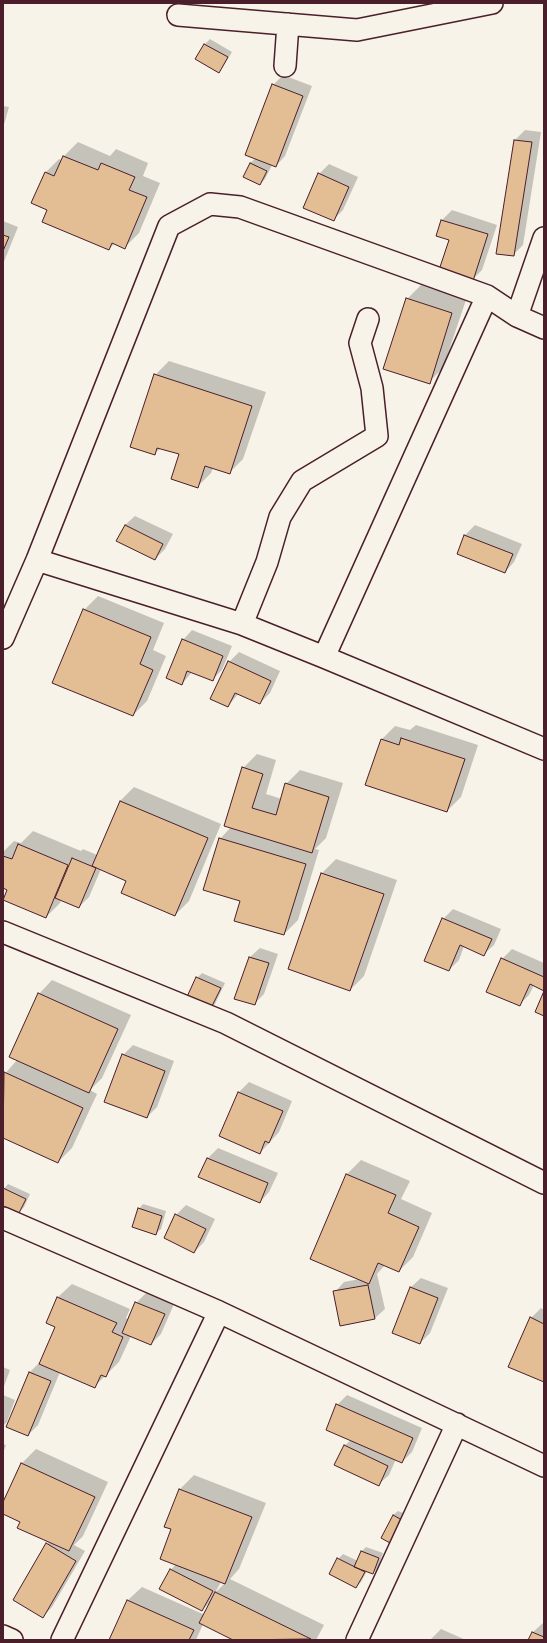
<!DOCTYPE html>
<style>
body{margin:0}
#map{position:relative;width:547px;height:1643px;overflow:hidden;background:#f7f3e8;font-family:"Playpen Sans",sans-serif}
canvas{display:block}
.frame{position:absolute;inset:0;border:4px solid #4a1f2b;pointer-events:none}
</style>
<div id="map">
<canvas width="547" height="1643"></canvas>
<div class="frame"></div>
</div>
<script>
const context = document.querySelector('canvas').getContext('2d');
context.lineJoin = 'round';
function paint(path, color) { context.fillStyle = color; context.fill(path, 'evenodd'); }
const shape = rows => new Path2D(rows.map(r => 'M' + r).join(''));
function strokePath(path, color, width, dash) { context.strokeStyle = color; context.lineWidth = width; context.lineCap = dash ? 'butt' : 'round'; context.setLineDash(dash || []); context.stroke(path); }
paint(shape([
 [210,39,232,52,223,67,219,71,197,59,205,44],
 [283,75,312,86,285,156,276,166,272,165,265,179,260,184,250,163,256,158,273,85],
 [3,106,9,107,3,128],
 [525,130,541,132,523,245,513,255,515,140],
 [78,142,110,156,116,149,148,163,143,176,160,183,139,233,125,247,115,243,109,249,48,209,45,173,59,159,62,160,64,156],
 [329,164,358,177,343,210,333,220,319,174],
 [452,210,497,225,482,270,472,280,450,240,437,235,442,220],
 [3,221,18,227,3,264],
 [421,285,466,300,443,368,429,382,407,299],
 [169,361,266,392,243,459,229,473,213,468,211,473,197,487,180,454,161,448,154,454,155,375],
 [135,516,173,534,165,549,155,559,125,525],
 [475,525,522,544,514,562,505,572,458,553,465,535],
 [98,596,164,623,153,650,166,656,147,701,133,715,84,610],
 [192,630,232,646,222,670,212,680,192,672,182,684,183,640],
 [239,652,280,671,270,693,260,703,239,693,228,706,229,662],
 [416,725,478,745,461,797,447,811,381,740,395,726,410,730],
 [257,754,276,760,266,794,282,799,286,784,300,770,343,783,326,838,315,849,319,850,298,920,284,934,241,900,220,839,231,827,243,768],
 [134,787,221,824,189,901,175,915,127,880,101,869,89,897,79,907,61,899,60,903,46,917,9,889,3,887,3,852,14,841,21,843,33,831,81,851,83,849,97,855,120,801],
 [336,859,397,880,364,976,350,990,289,969,322,873],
 [453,909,501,929,494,945,484,954,464,946,459,960,449,970,443,919],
 [260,948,278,954,264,994,254,1004,250,957],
 [512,949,544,963,544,990,534,985,529,995,519,1005,502,959],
 [202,973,225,983,215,1004,210,1009,197,978],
 [52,980,131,1015,102,1078,90,1090,97,1094,72,1148,58,1162,3,1137,3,1076,17,1060,39,994],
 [133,1045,174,1061,157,1107,147,1117,123,1055],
 [249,1082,292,1101,279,1132,260,1153,220,1135,239,1092],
 [218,1148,278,1173,269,1192,260,1202,199,1177,208,1158],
 [361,1160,410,1181,401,1199,432,1213,413,1257,399,1271,385,1265,377,1274,385,1309,375,1318,335,1292,344,1282,360,1279,311,1258,347,1174],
 [8,1184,30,1194,24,1207,19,1212,3,1205,3,1190],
 [143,1204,166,1211,161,1229,156,1233,139,1209],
 [186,1205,215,1219,204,1242,194,1252,165,1238,176,1215],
 [421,1278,448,1288,430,1333,420,1343,411,1287],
 [72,1284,130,1309,126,1318,129,1320,136,1303,146,1293,174,1304,161,1334,151,1344,131,1336,119,1362,94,1387,60,1372,38,1425,28,1435,7,1426,30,1372,40,1362,57,1326,58,1297],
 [541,1308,544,1310,544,1380,531,1318],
 [3,1367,10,1370,3,1389],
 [3,1395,15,1400,7,1422,3,1426],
 [347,1395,422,1428,412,1452,402,1462,396,1459,389,1475,379,1484,344,1446,351,1440,337,1405],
 [3,1444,6,1445,3,1453],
 [36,1449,108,1482,83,1536,74,1545,85,1551,52,1607,43,1617,47,1544,50,1541,21,1521,3,1513,3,1504,22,1463],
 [194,1475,266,1503,239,1569,230,1579,324,1625,316,1640,235,1640,203,1624,196,1640,110,1640,128,1600,142,1587,205,1615,211,1601,202,1610,171,1570,176,1564,173,1529,165,1526,180,1489],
 [221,1582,225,1583,217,1591,216,1591],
 [398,1511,406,1514,395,1537,390,1542,393,1515],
 [366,1547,383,1553,378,1568,373,1573,367,1571,361,1582,356,1587,338,1559,343,1554,358,1561,361,1552],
 [543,1623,544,1623,544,1640,529,1640,533,1632],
 [441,1629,466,1640,430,1640]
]), '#0003');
const building = shape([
 [204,44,228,57,219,73,195,59,204,44],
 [272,84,303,96,276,167,245,155,272,84],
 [514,140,532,142,514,256,496,254,514,140],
 [63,156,98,170,101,163,135,177,129,190,147,197,125,249,112,243,109,250,42,222,47,210,31,203,45,172,54,176,63,156],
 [250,163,267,171,260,185,243,177,250,163],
 [318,173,349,187,334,221,303,208,318,173],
 [441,220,488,234,473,281,439,270,449,240,436,236,441,220],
 [3,235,9,237,3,251,3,235],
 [406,298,452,313,430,384,383,369,406,298],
 [154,374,252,406,230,474,205,466,198,488,171,479,179,454,157,448,155,455,130,447,154,374],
 [125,525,163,544,155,560,116,541,125,525],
 [464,535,513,554,505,573,457,554,464,535],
 [83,609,151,637,140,664,153,670,133,716,52,683,83,609],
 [182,639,223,656,213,681,187,671,182,685,166,678,182,639],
 [228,661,271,681,260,704,235,693,228,707,210,699,228,661],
 [401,738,465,759,447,812,365,785,381,739,399,745,401,738],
 [242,767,263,774,252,808,276,815,285,783,329,797,312,853,224,826,242,767],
 [120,801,208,838,175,916,121,893,126,881,92,866,120,801],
 [219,838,306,864,284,935,234,921,240,901,203,890,219,838],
 [18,844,68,865,46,918,3,900,7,890,3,888,3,856,12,859,18,844],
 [72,858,96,868,79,908,55,898,72,858],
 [321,873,384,894,350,991,288,969,321,873],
 [442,918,492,939,484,956,460,945,449,971,424,961,442,918],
 [249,957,269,963,255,1005,234,999,249,957],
 [501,958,544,977,544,991,530,984,520,1006,486,992,501,958],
 [196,977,221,988,210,1010,186,999,196,977],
 [544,991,544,1016,535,1012,544,991],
 [38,993,118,1029,89,1093,9,1057,38,993],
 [122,1054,165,1071,147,1118,104,1102,122,1054],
 [4,1072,83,1108,58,1163,3,1138,4,1072],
 [238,1092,283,1111,269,1143,265,1141,260,1154,219,1136,238,1092],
 [207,1158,268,1183,260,1203,198,1177,207,1158],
 [346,1174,396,1195,388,1213,419,1227,399,1272,378,1263,369,1284,310,1259,346,1174],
 [3,1188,26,1199,19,1213,3,1206,3,1188],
 [138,1208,162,1216,156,1235,132,1227,138,1208],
 [175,1214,206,1229,194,1253,164,1238,175,1214],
 [368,1285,375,1319,340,1326,333,1291,368,1285],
 [410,1287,438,1298,420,1344,392,1333,410,1287],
 [57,1297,117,1323,112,1332,123,1337,106,1377,101,1375,95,1388,39,1364,55,1327,46,1323,57,1297],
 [135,1302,165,1314,151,1345,122,1333,135,1302],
 [530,1317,544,1324,544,1382,508,1367,530,1317],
 [29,1372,51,1381,28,1436,6,1427,29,1372],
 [336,1404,413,1438,402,1463,326,1430,336,1404],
 [344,1445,388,1466,379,1486,334,1465,344,1445],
 [21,1463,95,1497,69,1551,17,1528,20,1522,3,1514,3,1502,21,1463],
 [179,1489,252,1517,225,1584,160,1559,171,1529,164,1527,179,1489],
 [393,1515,402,1520,390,1543,381,1538,393,1515],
 [46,1543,76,1561,43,1618,13,1600,46,1543],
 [361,1551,379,1558,373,1574,354,1567,361,1551],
 [337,1558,365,1572,356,1588,329,1574,337,1558],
 [170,1569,213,1591,202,1611,159,1589,170,1569],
 [215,1592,311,1639,233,1640,199,1623,215,1592],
 [127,1600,194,1630,189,1640,109,1640,127,1600],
 [532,1632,544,1637,544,1640,528,1640,532,1632]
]);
paint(building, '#e3bd93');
strokePath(building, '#4a1f2b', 1);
const street = shape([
 [178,15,357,30,492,3],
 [285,66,288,24],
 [517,316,544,238],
 [37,560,242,624,324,657,544,749],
 [242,624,267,562,280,517,302,481,377,436,372,388,360,343,368,319],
 [3,638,37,560,169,226,210,204,240,207,487,296,517,316,544,328],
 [324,657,487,296],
 [3,932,226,1023,544,1183],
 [3,1218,219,1312,544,1466],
 [3,1636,12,1640],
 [62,1640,219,1312],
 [357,1640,457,1424]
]);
strokePath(street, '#4a1f2b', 24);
strokePath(street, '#f7f3e8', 21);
</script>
